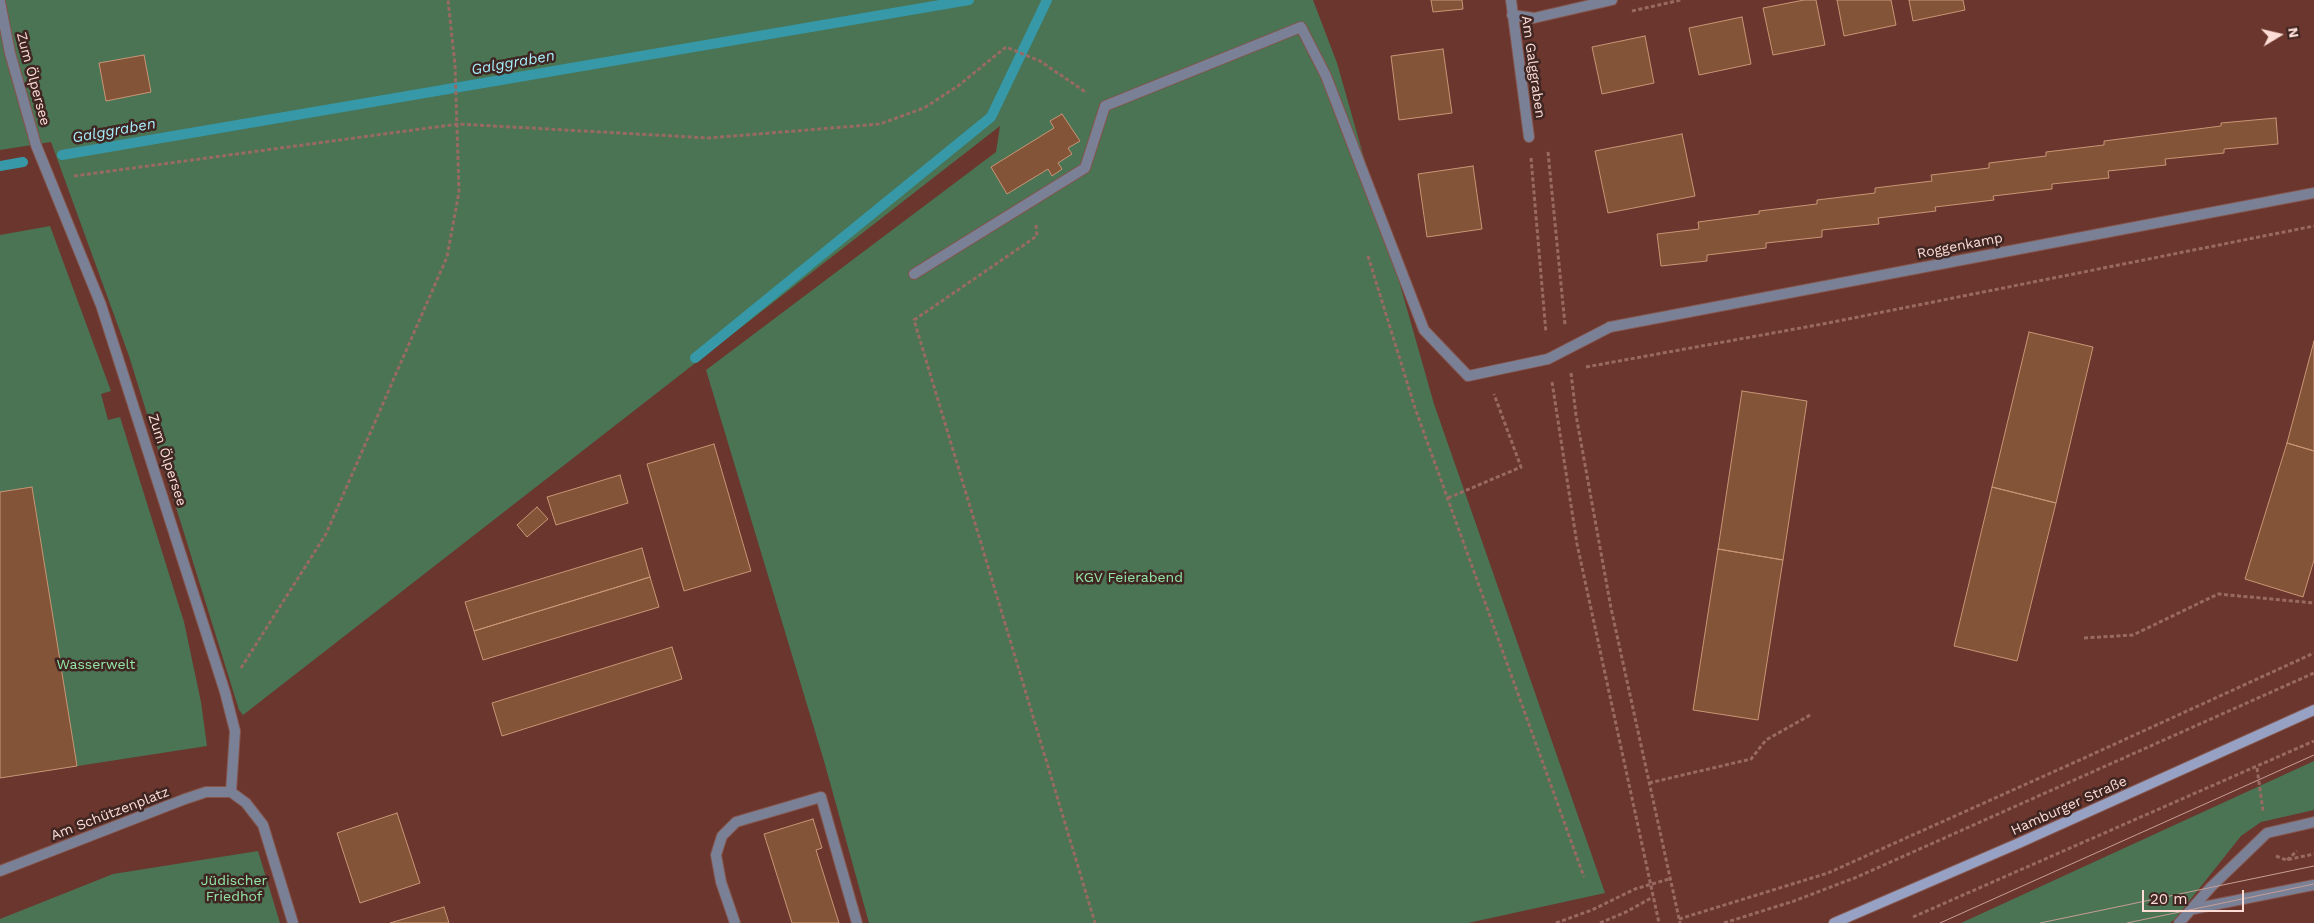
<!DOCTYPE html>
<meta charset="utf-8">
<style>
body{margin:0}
#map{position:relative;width:2314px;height:923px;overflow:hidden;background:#6b362d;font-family:"Work Sans",sans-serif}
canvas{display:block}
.north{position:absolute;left:2254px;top:10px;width:50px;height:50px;-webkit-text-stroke:4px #3f2622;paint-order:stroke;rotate:81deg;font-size:14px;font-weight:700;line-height:20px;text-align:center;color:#fddcd5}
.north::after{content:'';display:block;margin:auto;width:18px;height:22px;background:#fddcd5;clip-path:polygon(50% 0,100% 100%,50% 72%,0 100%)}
.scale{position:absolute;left:2142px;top:890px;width:102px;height:22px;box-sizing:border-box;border:2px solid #fddcd5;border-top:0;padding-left:6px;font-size:15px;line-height:18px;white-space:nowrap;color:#fddcd5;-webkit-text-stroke:4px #3f2622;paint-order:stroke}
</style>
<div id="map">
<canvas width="2314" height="923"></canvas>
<div class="north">N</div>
<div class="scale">20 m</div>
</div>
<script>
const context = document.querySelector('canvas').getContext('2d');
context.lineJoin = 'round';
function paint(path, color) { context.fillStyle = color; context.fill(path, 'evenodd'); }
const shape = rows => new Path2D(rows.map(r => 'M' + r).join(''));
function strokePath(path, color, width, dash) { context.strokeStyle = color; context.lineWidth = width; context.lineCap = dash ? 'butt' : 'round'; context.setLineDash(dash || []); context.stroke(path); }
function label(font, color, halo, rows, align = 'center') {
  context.font = font + ' "Work Sans",sans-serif'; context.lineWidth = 5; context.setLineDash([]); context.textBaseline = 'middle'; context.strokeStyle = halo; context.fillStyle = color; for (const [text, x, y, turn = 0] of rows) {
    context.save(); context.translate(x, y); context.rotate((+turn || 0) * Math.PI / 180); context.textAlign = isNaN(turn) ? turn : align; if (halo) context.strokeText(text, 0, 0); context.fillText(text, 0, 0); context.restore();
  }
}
paint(shape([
 [0,0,1313,0,1337,63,1434,404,1605,893,1468,923,869,923,824,761,706,370,996,152,1000,126,243,715,239,710,129,356,51,142,0,150],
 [50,226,111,391,101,394,108,420,120,417,184,622,201,702,207,746,0,778,0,235],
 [2314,761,2314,810,2261,822,2241,836,2175,919,2170,923,1961,923],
 [258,851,280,923,0,923,0,919,113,874]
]), '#4a7454');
strokePath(shape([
 [62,155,969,0],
 [0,166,23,162],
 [695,358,991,117,1047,0]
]), '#3798a8', 10);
const building = shape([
 [1431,0,1462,0,1463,9,1433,12,1431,0],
 [1804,0,1816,0,1825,45,1773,55,1763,8,1804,0],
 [1837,0,1891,0,1896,25,1844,36,1837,0],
 [1909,0,1963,0,1965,10,1913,21,1909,0],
 [1742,17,1751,64,1699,75,1689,28,1742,17],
 [1645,36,1654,83,1602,94,1592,47,1645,36],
 [1443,49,1452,113,1399,120,1391,56,1443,49],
 [144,55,151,92,106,101,99,63,144,55],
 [1062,114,1080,141,1068,148,1072,154,1058,163,1062,169,1052,176,1048,169,1007,194,991,167,1054,128,1050,121,1062,114],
 [2276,118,2278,144,2224,149,2224,153,2165,159,2166,165,2108,171,2109,178,2052,184,2052,189,1993,196,1994,200,1935,207,1936,211,1878,218,1879,224,1822,230,1822,237,1766,243,1766,248,1707,255,1707,261,1661,266,1657,234,1699,229,1698,222,1759,214,1759,211,1817,204,1817,200,1875,193,1875,188,1932,181,1931,175,1989,168,1989,163,2046,156,2046,152,2104,145,2104,141,2221,126,2221,123,2276,118],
 [1682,134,1695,196,1608,213,1595,151,1682,134],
 [1473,166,1482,229,1427,237,1418,174,1473,166],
 [2029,332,2093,347,2056,503,1992,487,2029,332],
 [2314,341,2314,451,2287,443,2314,341],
 [1742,391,1807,401,1783,560,1718,549,1742,391],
 [2287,443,2314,451,2314,560,2303,597,2245,579,2287,443],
 [714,444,751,571,684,591,647,464,714,444],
 [620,475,628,503,556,525,547,497,620,475],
 [32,487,77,766,0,778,0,492,32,487],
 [1992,487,2056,503,2017,661,1954,646,1992,487],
 [537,507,548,519,527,537,517,525,537,507],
 [642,548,650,577,474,631,465,602,642,548],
 [1718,549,1783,560,1758,720,1693,710,1718,549],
 [650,577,659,607,483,660,474,631,650,577],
 [672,647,682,679,502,736,492,703,672,647],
 [397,813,420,883,360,903,337,833,397,813],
 [813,819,822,848,816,850,839,923,792,923,764,834,813,819],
 [444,907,449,923,390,923,444,907]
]);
paint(building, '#845438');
strokePath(building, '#c99576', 1);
const service = shape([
 [914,274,1085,168,1105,106,1301,27,1326,76,1424,330,1468,376,1548,359,1610,327],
 [2193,909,2314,885],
 [735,923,721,882,716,855,722,836,736,822,821,797,857,923],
 [2179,923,2211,887,2267,833,2314,822]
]);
const minor = shape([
 [1511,0,1529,137],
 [0,2,10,53,36,145,101,305,225,692,235,731,231,792],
 [1512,15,1534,18,1612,0],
 [1610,327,2314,193],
 [231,792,246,803,263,825,293,923],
 [0,871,185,799,206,792,231,792]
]);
const secondary = shape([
 [1834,923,2019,843,2314,710]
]);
strokePath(service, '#85544b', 12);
strokePath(minor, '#85544b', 12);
strokePath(secondary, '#85544b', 12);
strokePath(shape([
 [1632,11,1681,0],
 [1548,152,1565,325],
 [1531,158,1546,333],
 [74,176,458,124,709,138,880,124,924,108,958,86,1006,47,1040,61,1087,93],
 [1036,225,1037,236,914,320,1095,923],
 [1368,256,1415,408,1584,877],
 [1586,367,1828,323,2314,226],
 [1571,373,1576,415,1611,608,1680,923],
 [1552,382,1577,544,1659,923],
 [1448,498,1521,467,1494,394],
 [2084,638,2133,635,2218,594,2314,603],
 [241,668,326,534,447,257,459,192,455,65,448,0],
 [2257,768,2263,811],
 [1649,783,1751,759,1766,740,1812,714],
 [2276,856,2286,860,2314,854],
 [2287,860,2297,851],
 [1913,917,2314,741],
 [1679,919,1828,873,2082,759,2314,653],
 [1556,923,1592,910,1635,889,1669,879],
 [1600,923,1626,912,1653,897],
 [1724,923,1794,901,1857,877,2314,673]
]), '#996a62', 3, [4, 2.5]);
strokePath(service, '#7a8197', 10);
strokePath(minor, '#7a8197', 10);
strokePath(secondary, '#96a1c3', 10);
strokePath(shape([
 [1940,923,2314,755],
 [2040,923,2314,866],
 [2127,923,2314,884]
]), '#c69e96', 1);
label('14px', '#fddcd5', '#3f2622', [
 ["Am Galggraben",1533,67,82],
 ["Zum Ölpersee",33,79,75],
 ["Roggenkamp",1960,246,-11],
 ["Zum Ölpersee",167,460,72],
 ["Hamburger Straße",2069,806,-24],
 ["Am Schützenplatz",110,814,-21]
]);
label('14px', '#92e7a7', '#3f2622', [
 ["KGV Feierabend",1129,578],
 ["Wasserwelt",96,665],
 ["Jüdischer",234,881],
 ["Friedhof",234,897]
]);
label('italic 15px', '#a7eefc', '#3f2622', [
 ["Galggraben",513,63,-10],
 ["Galggraben",114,131,-10]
]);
</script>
